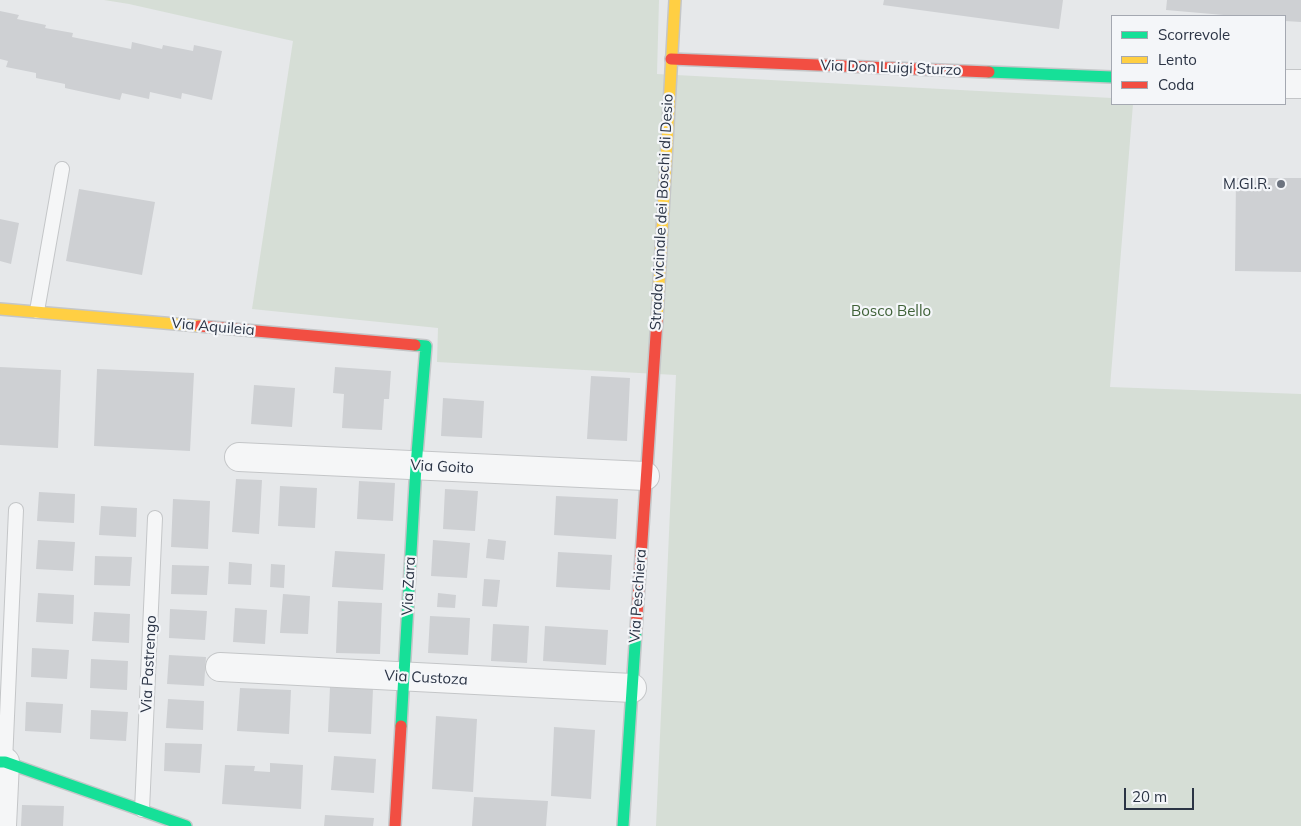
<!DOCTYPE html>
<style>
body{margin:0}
#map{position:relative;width:1301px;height:826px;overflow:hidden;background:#e6e8ea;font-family:Mulish,sans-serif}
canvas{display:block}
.legend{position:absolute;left:1111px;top:15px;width:175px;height:90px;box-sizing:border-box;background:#f4f6f9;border:1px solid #a4a8b1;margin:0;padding:6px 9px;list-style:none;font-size:15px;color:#2b3445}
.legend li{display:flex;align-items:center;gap:10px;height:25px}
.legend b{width:25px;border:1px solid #a4a8b1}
.scale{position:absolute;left:1124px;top:788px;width:70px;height:22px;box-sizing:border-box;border:2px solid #2b3445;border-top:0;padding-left:6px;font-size:15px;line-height:18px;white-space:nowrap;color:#2b3445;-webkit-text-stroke:4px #f4f6f9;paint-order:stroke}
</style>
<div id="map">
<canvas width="1301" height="826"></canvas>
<ul class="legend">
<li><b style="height:6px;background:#16e098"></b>Scorrevole</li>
<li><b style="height:6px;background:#ffcf43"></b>Lento</li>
<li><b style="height:6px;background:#f24e42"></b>Coda</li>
</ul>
<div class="scale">20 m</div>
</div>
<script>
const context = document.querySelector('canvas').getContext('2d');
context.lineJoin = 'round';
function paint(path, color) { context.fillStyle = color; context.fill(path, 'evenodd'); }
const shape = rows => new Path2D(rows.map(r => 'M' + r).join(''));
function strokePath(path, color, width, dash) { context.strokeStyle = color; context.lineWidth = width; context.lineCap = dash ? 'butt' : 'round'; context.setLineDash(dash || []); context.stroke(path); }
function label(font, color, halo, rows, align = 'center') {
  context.font = font + ' Mulish,sans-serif'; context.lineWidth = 4.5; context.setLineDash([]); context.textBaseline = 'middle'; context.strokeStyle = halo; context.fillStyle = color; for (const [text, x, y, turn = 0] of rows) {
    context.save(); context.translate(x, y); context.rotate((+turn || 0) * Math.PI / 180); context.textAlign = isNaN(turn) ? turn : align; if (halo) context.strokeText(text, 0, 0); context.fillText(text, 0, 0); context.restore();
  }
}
paint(shape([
 [104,0,659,0,657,74,1112,98,1112,104,1133,104,1110,387,1301,394,1301,826,656,826,676,375,437,362,438,328,252,309,293,41,129,4]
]), '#d6ded6');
paint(shape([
 [884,0,1063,0,1059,29,883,5],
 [1167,0,1301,0,1301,22,1285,21,1285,16,1235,16,1166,10],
 [0,11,19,15,17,19,46,25,45,28,73,33,72,37,131,49,132,42,162,49,163,45,193,51,194,45,222,51,212,100,182,93,181,99,150,92,149,99,122,93,120,100,65,88,65,84,36,78,36,73,6,67,8,61,0,59],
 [1236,178,1301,178,1301,272,1235,271],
 [79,189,155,202,142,275,66,261],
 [0,219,19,223,11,264,0,261],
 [0,367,61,370,58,448,0,445],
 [335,367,391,371,389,399,384,399,382,430,342,428,344,394,333,393],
 [97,369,194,373,190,451,94,446],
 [591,376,630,378,627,441,587,439],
 [254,385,295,388,292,427,251,424],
 [443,398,484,401,482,438,441,436],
 [236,479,262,480,259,534,232,532],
 [359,481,395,483,393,521,357,519],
 [280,486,317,488,315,528,278,526],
 [445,489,478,491,475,531,443,529],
 [39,492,75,494,74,523,37,521],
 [556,496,618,499,616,539,554,535],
 [173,499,210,501,208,549,171,547],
 [101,506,137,508,136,537,99,535],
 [488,539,506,541,504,560,486,558],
 [38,540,75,542,73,571,36,569],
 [433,540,470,543,467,578,431,576],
 [335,551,385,554,383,590,332,587],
 [558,552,612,555,610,590,556,587],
 [95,556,132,557,130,586,94,585],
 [229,562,252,564,251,585,228,584],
 [271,564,285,565,284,588,270,587],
 [172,565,209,566,207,595,171,594],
 [484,579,500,580,497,607,482,606],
 [38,593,74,595,73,624,36,622],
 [438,593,456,595,455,608,437,607],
 [283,594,310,596,308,634,280,633],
 [338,601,382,603,380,654,336,653],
 [235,608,267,610,265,644,233,642],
 [170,609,207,611,205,640,169,638],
 [94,612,130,614,129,643,92,641],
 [430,616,470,618,468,655,428,653],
 [493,624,529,626,527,663,491,661],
 [545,626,608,630,606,665,543,661],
 [32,648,69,650,67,679,31,677],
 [169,655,206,657,204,686,167,684],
 [91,659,128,661,127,690,90,688],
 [330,687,373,689,371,734,328,732],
 [240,688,291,690,289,734,237,731],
 [168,699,204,701,203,730,166,728],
 [26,702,63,704,61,733,25,731],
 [91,710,128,712,126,741,90,739],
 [436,716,477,719,473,792,432,789],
 [554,727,595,730,591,799,551,796],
 [165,743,202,744,200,773,164,771],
 [334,756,376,759,374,793,331,790],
 [270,763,303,765,301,809,222,804,225,765,255,766,254,771,270,772],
 [474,797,548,801,546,826,472,826],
 [22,805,64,806,63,826,21,826],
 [325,815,374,818,373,826,324,826]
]), '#ced0d3');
const lane = shape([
 [37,311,62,169],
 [5,762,16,510],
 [142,810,155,518]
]);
const street = shape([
 [1285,84,1301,84],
 [239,457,645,476],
 [220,667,632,688],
 [2,826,5,762]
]);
const fast = shape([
 [989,72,1112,77],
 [401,726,416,466,426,346,415,345],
 [0,762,5,762,186,826],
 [623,826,636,630]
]);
const slow = shape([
 [0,309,199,326],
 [657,320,675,0]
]);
const jam = shape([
 [671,59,989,72],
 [199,326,415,345],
 [636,630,657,320],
 [395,826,401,726]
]);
strokePath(lane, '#c4c6c8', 16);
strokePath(street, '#c4c6c8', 30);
strokePath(fast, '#c4c6c8', 14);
strokePath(slow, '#c4c6c8', 14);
strokePath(jam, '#c4c6c8', 14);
strokePath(lane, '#f5f6f7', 14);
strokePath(street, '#f5f6f7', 28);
strokePath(fast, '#16e098', 11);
strokePath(slow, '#ffcf43', 11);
strokePath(jam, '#f24e42', 11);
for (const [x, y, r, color] of [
 [1281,184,5,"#6c737f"]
]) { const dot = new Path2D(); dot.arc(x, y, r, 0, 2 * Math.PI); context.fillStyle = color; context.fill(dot); strokePath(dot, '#f4f6f9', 2); }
label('15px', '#2b3445', '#f4f6f9', [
 ["Via Don Luigi Sturzo",891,68,2],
 ["Strada vicinale dei Boschi di Desio",662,212,-87],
 ["Via Aquileia",213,327,5],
 ["Via Goito",442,467,3],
 ["Via Zara",409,586,-87],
 ["Via Peschiera",638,596,-86],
 ["Via Pastrengo",149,664,-87],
 ["Via Custoza",426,678,3]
]);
label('15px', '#2b3445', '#f4f6f9', [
 ["M.GI.R.",1271,184]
], 'right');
label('15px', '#3f6138', '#f4f6f9', [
 ["Bosco Bello",891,311]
]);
</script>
